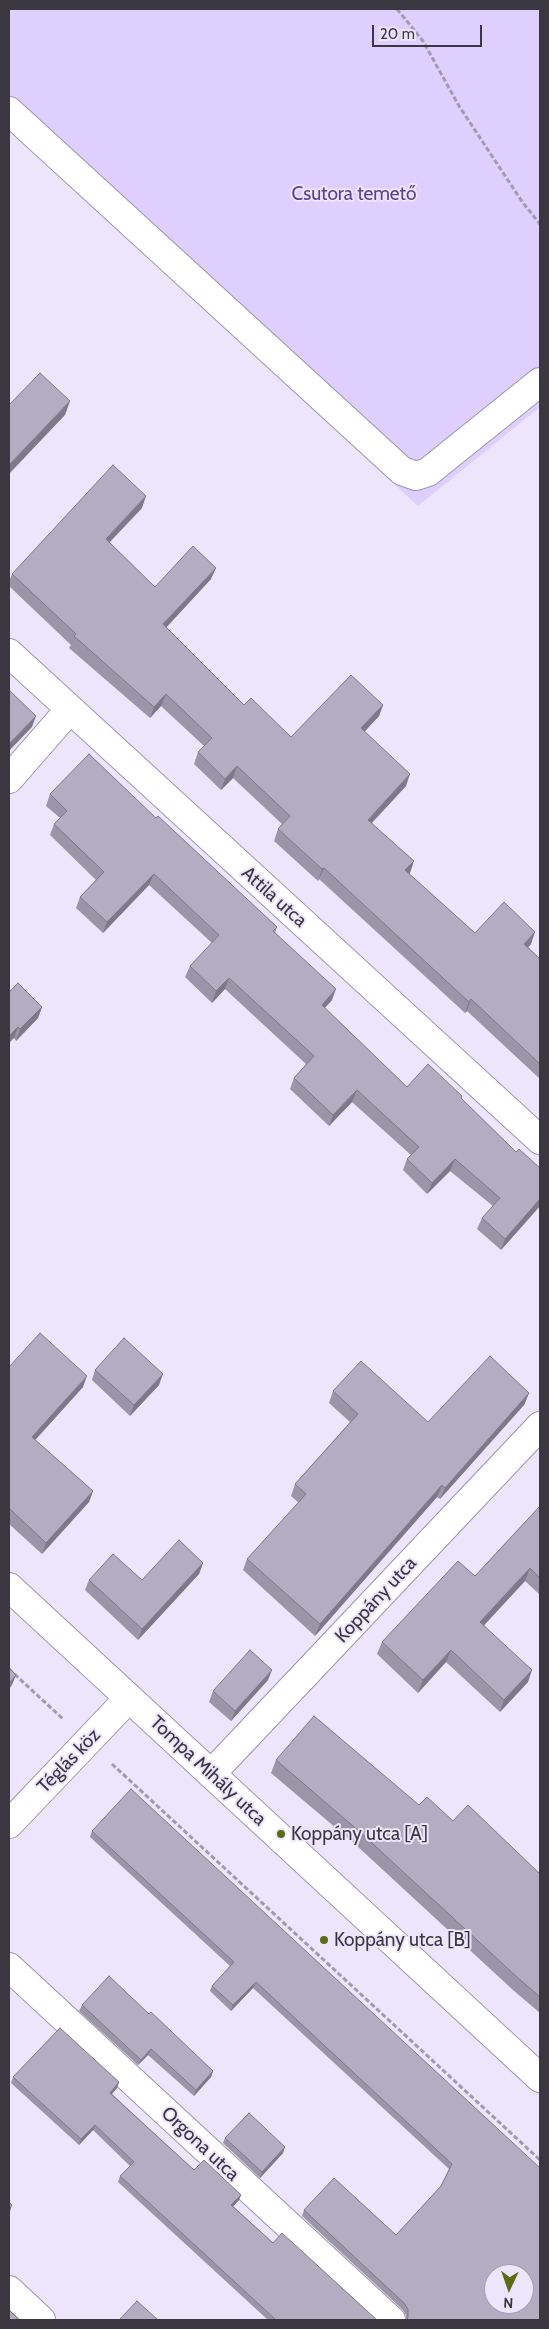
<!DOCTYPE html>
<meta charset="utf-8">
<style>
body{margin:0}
#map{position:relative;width:549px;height:2329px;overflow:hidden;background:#ece5fb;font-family:Cabin,sans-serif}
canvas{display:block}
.frame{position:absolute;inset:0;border:10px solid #3a3740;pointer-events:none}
.north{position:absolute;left:484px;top:2264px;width:50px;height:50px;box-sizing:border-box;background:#ece5fb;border:1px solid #a59fb0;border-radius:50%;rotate:183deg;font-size:14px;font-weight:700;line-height:20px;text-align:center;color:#3a3740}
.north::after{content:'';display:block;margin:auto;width:18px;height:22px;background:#5c6b15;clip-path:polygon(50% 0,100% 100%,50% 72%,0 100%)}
.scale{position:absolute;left:372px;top:25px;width:110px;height:22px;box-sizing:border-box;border:2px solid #3a3740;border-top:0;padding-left:6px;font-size:15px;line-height:18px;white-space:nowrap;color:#3a3740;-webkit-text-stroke:4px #ece5fb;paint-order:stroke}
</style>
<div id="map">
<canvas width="549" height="2329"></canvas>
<div class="frame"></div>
<div class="north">N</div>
<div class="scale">20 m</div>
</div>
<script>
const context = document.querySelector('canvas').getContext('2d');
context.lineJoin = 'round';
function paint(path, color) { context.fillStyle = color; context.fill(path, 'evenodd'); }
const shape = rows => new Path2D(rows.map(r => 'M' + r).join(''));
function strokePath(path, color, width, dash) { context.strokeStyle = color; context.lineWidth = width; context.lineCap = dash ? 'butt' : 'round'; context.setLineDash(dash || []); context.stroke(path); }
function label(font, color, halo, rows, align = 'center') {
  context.font = font + ' Cabin,sans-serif'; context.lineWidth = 4; context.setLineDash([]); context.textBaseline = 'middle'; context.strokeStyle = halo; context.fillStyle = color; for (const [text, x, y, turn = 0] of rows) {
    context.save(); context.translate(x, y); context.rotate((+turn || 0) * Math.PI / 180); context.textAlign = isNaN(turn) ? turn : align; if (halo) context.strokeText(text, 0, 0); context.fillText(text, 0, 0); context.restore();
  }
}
paint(shape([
 [9,9,540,9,540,407,418,506,9,128]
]), '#decffe');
const minor = shape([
 [9,111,402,471,416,476,428,472,540,382],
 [9,653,540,1140],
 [9,779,70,709],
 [9,1587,540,2078],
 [211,1774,540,1426],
 [9,1824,129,1698],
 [9,1967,391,2320],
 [9,2290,41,2320]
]);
strokePath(minor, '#9c95aa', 30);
strokePath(shape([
 [397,9,423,41,459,106,523,203,540,224],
 [9,1669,63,1719],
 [112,1764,540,2160]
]), '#a19cac', 3, [5, 2.5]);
strokePath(minor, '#fff', 28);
paint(shape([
 [142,508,109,543,155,587,211,579,166,628,244,705,291,737,383,705,379,716,364,731,406,786,372,823,410,873,409,874,475,933,531,944,528,947,540,959,540,1079,467,1011,465,1013,319,879,318,881,274,841,278,829,282,824,233,778,221,790,194,764,198,752,204,746,161,706,150,718,69,648,71,645,9,586,9,582,12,574],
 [50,794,156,818,277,927,275,933,332,1000,325,1008,407,1087,462,1096,461,1099,516,1152,540,1168,540,1206,501,1250,477,1229,482,1218,493,1206,450,1171,427,1194,403,1170,407,1159,411,1155,352,1102,329,1126,290,1089,294,1078,306,1064,225,989,212,1003,185,977,190,966,212,943,149,885,103,933,76,908,80,897,96,880,50,835,54,824,60,818,46,806],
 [9,992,42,1007,38,1018,16,1041,14,1038],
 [9,1367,83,1387,35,1440,93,1491,89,1502,42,1554,9,1524],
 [95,1370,159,1385,130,1416,92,1380],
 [333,1391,428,1422,529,1393,524,1405,440,1499,437,1497,315,1636,243,1570,247,1559,299,1503,291,1496,295,1484,350,1422,329,1403],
 [540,1506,540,1595,525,1581,484,1625,528,1682,500,1712,446,1662,418,1693,377,1654,382,1642,475,1576],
 [203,1563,199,1574,138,1640,85,1590,89,1580,142,1580],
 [268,1680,231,1721,209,1702,213,1691],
 [276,1760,419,1805,453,1821,540,1874,540,2013,513,1990,356,1845,271,1773],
 [92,1831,540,2168,540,2320,406,2320,406,2315,402,2309,302,2216,304,2210,396,2235,441,2186,449,2169,253,1988,231,2011,210,1991,212,1986,230,1966,90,1837],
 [82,2005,149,2014,213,2071,211,2077,194,2096,148,2055,138,2065,79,2011],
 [13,2077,119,2082,117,2088,112,2094,194,2170,241,2195,239,2200,233,2206,273,2243,377,2320,268,2320,118,2182,120,2176,130,2166,93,2130,79,2145,11,2083],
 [225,2138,283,2153,260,2178,223,2143]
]), '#9a95a7');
paint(shape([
 [70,401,65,415,9,474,9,465],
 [146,496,142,508,101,551,106,539],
 [216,568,211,579,158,636,163,624],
 [166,694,161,706,150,718,154,707],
 [383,705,379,716,357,740,361,728],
 [36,716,32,727,9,751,9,744],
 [237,766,233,778,221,790,225,779],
 [410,774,406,786,364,831,368,820],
 [414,861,410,873,401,882,405,870],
 [324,868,319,879,318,881,322,869],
 [154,874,149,885,103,933,107,922],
 [535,932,531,944,520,956,524,944],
 [229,978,225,989,212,1003,216,991],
 [336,989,332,1000,317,1016,322,1005],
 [471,999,467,1011,465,1013,469,1002],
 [42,1007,38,1018,16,1041,20,1029],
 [18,1027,14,1038,9,1043,9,1036],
 [357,1090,352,1102,329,1126,333,1115],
 [455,1159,450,1171,427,1194,432,1183],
 [540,1199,540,1206,501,1250,505,1239],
 [163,1374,159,1385,130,1416,134,1405],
 [87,1376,83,1387,28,1448,32,1437],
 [529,1393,524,1405,440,1499,445,1488],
 [442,1485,437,1497,315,1636,320,1624],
 [93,1491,89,1502,42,1554,46,1543],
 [203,1563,199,1574,138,1640,142,1629],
 [530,1568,525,1581,476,1634,480,1622],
 [451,1650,446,1662,418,1693,423,1680],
 [272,1670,268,1680,231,1721,235,1711],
 [532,1670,528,1682,500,1712,504,1700],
 [16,1675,12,1685,9,1689,9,1683],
 [256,1982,253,1988,231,2011,233,2005],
 [151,2049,148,2055,138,2065,141,2060],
 [213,2071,211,2077,194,2096,196,2090],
 [119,2082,117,2088,108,2098,110,2093],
 [95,2125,93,2130,79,2145,81,2139],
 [285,2147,283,2153,260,2178,262,2172],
 [241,2195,239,2200,229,2211,231,2205],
 [12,2205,9,2215,9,2209]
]), '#7d7988');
const building = shape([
 [40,373,70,401,9,465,9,405,40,373],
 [113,465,146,496,106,539,155,587,193,546,216,568,163,624,244,705,251,698,291,737,351,675,383,705,361,728,410,774,368,820,414,861,405,870,475,933,504,902,535,932,524,944,540,959,540,1064,471,999,469,1002,324,868,322,869,278,829,290,816,237,766,225,779,198,752,212,738,166,694,154,707,74,636,76,634,12,574,113,465],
 [9,690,36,716,9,744,9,690],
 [89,754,156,818,158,816,277,927,273,931,336,989,322,1005,407,1087,428,1064,462,1096,461,1098,516,1152,519,1149,540,1168,540,1199,505,1239,482,1218,500,1198,455,1159,432,1183,407,1159,419,1147,357,1090,333,1115,294,1078,314,1056,229,978,216,991,190,966,219,935,154,874,107,922,80,897,104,872,54,824,67,811,50,794,89,754],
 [18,983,42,1007,20,1029,18,1027,9,1036,9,992,18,983],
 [40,1333,87,1376,32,1437,93,1491,46,1543,9,1508,9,1367,40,1333],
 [124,1338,163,1374,134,1405,95,1370,124,1338],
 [490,1356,529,1393,445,1488,442,1485,320,1624,247,1559,306,1494,295,1484,358,1414,333,1391,361,1361,428,1422,490,1356],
 [540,1506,540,1578,530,1568,480,1622,532,1670,504,1700,451,1650,423,1680,382,1642,458,1561,475,1576,540,1506],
 [179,1540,203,1563,142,1629,89,1580,113,1554,142,1580,179,1540],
 [250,1650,272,1670,235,1711,213,1691,250,1650],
 [9,1668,16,1675,9,1683,9,1668],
 [314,1716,419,1805,427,1797,453,1821,468,1805,540,1874,540,1997,517,1977,360,1832,276,1760,314,1716],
 [131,1789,540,2168,540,2320,407,2320,408,2317,408,2309,404,2303,304,2210,334,2178,396,2235,441,2186,452,2164,256,1982,233,2005,212,1986,234,1962,92,1831,131,1789],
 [494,2274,524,2274,524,2304,494,2304,494,2274],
 [109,1976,149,2014,151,2012,213,2071,196,2090,151,2049,141,2060,82,2005,109,1976],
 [60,2028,119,2082,110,2093,148,2128,194,2170,204,2160,241,2195,231,2205,273,2243,282,2233,377,2320,276,2320,120,2176,134,2162,95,2125,81,2139,13,2077,60,2028],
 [249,2113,285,2147,262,2172,225,2138,249,2113],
 [9,2202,12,2205,9,2209,9,2202],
 [137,2301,158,2320,119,2320,137,2301],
 [9,2310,19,2320,9,2320,9,2310]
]);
paint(building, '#b3adc2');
strokePath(building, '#7d7988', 1);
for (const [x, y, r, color] of [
 [281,1834,5,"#5c6b15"],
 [324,1940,5,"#5c6b15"]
]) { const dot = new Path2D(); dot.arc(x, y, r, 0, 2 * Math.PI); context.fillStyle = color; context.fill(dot); strokePath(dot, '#ece5fb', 2); }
label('19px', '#5e408c', '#ece5fb', [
 ["Csutora temető",354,194]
]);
label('19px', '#3a3740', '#ece5fb', [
 ["Attila utca",274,897,42],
 ["Koppány utca",376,1600,-47],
 ["Téglás köz",69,1761,-46],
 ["Tompa Mihály utca",208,1771,43],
 ["Orgona utca",200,2144,43]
]);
label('19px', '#3a3740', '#ece5fb', [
 ["Koppány utca [A]",291,1834],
 ["Koppány utca [B]",334,1940]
], 'left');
</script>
